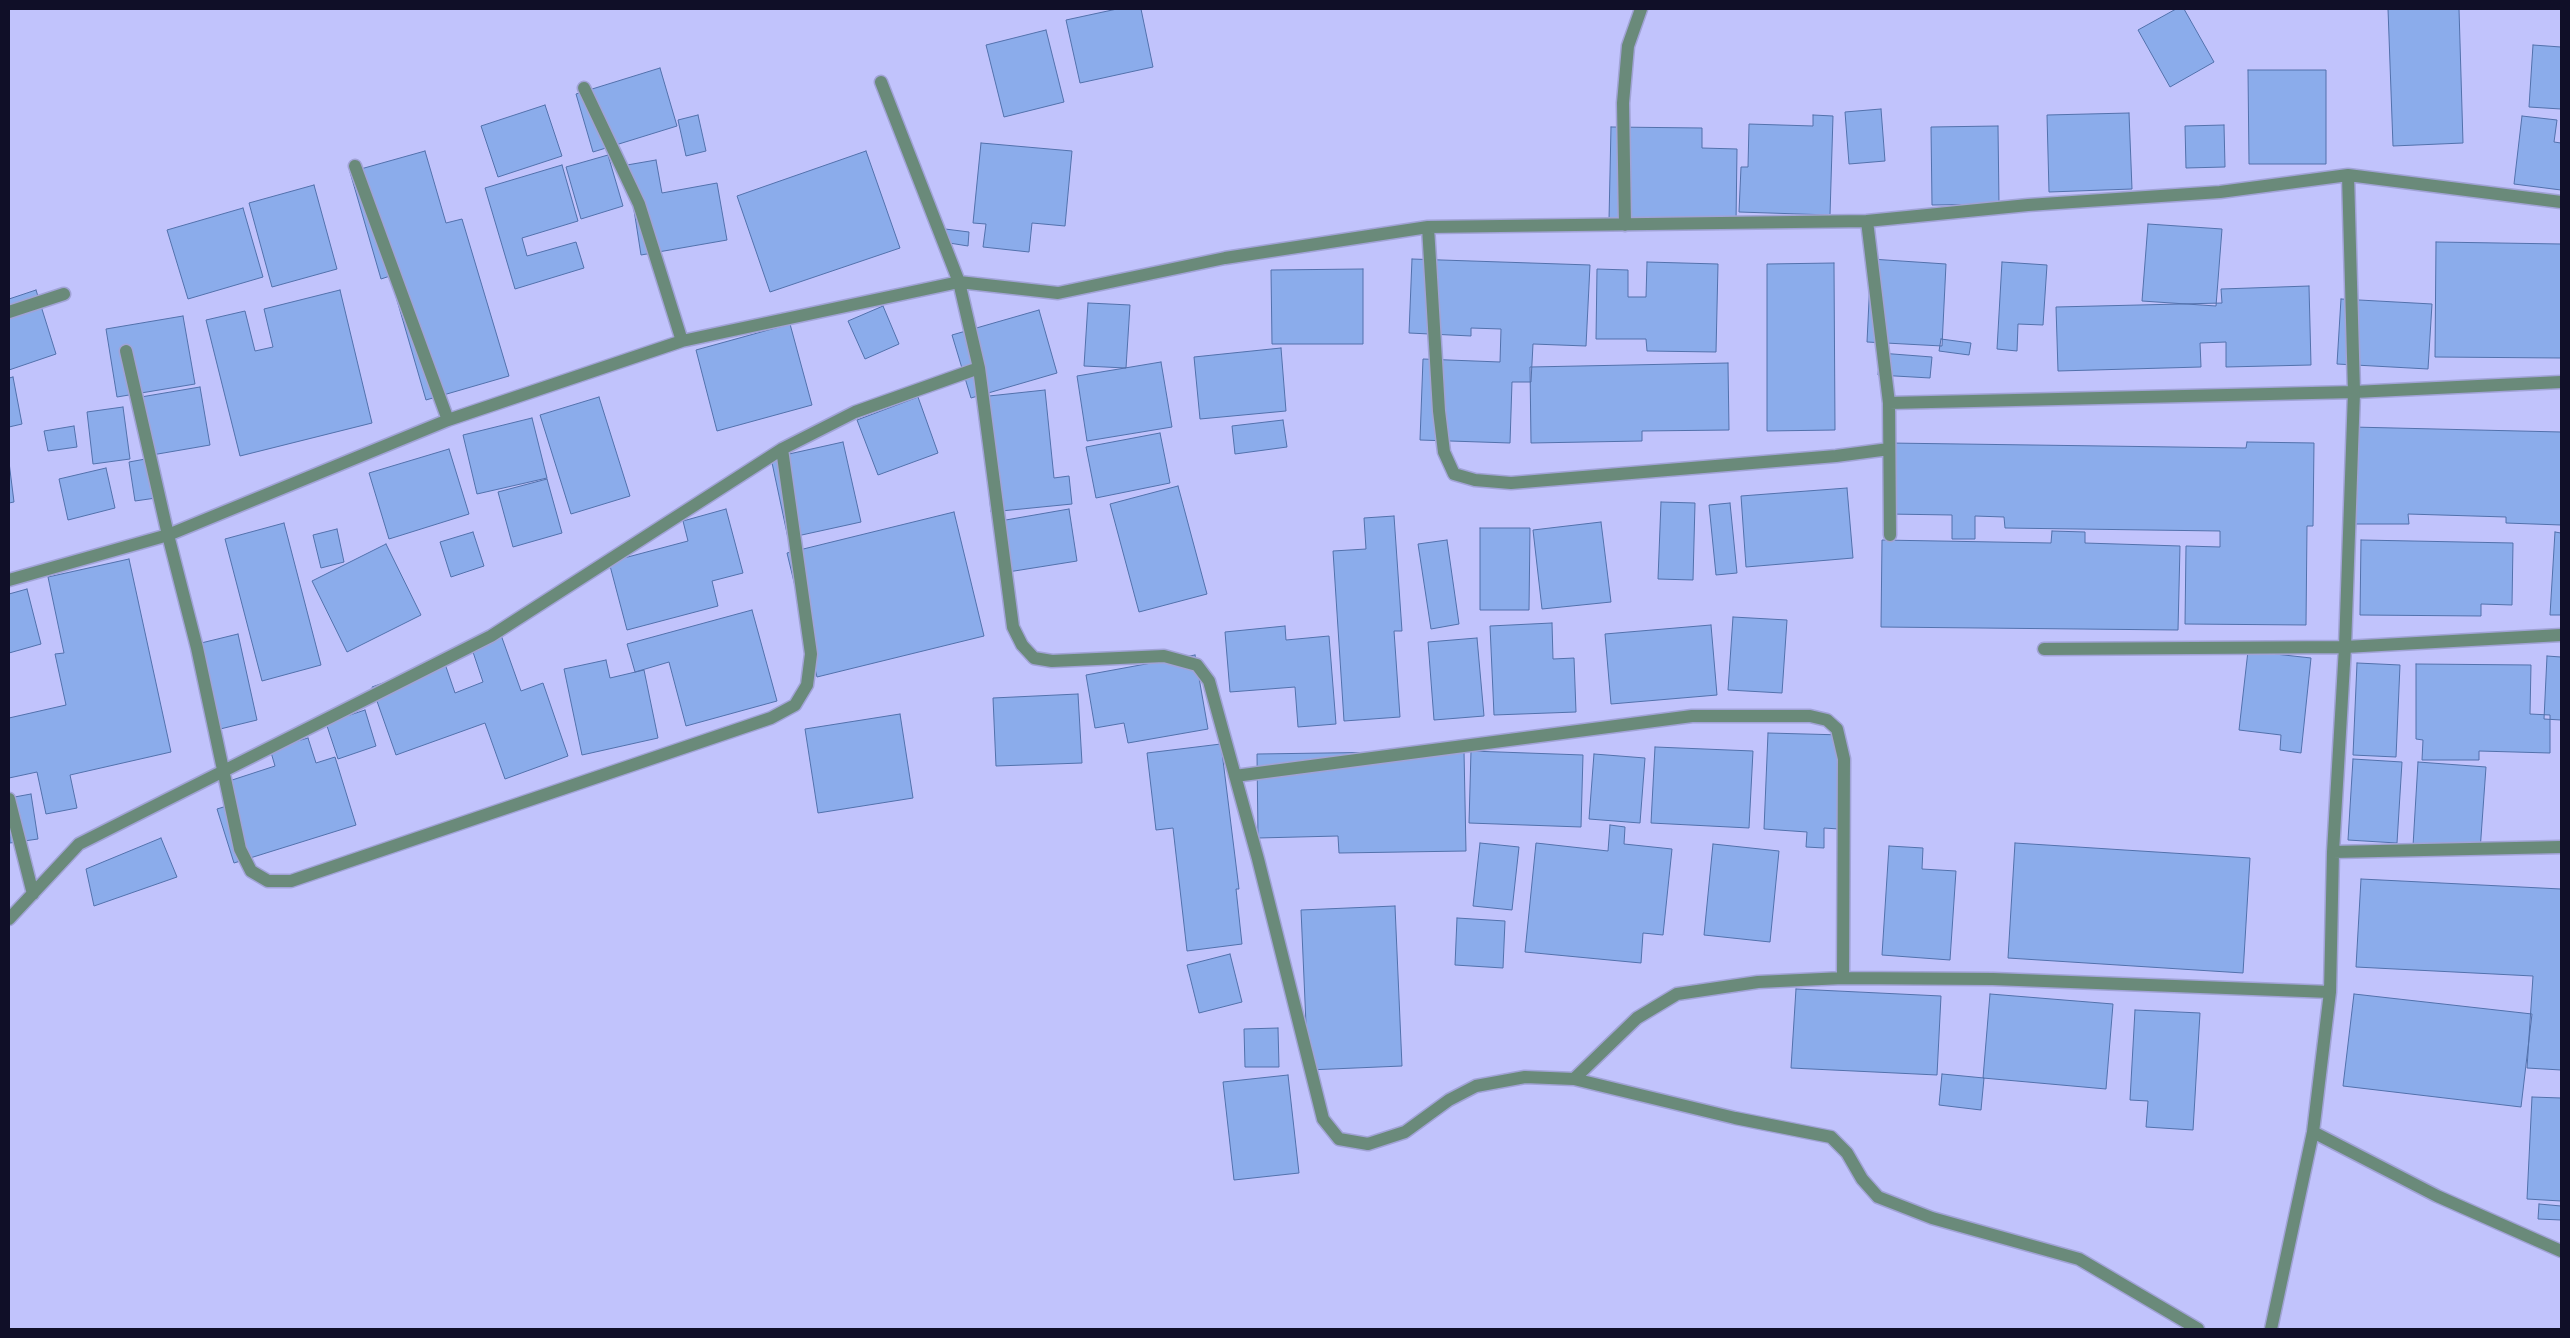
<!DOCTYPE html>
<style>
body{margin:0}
#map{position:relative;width:2570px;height:1338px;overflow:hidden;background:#c1c3fc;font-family:"Work Sans",sans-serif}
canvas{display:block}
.frame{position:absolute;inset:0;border:10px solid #100f28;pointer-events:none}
</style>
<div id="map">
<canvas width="2570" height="1338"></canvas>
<div class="frame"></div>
</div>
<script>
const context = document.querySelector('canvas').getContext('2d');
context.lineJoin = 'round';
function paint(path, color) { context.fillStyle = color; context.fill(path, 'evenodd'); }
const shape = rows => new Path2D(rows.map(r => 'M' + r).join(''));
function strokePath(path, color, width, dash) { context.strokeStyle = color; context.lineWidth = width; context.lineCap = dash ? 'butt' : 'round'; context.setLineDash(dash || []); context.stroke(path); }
const building = shape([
 [1117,9,1141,9,1153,67,1080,83,1066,20,1117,9],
 [2176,9,2184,9,2214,62,2170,87,2138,30,2176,9],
 [2388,9,2459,9,2463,143,2393,146,2388,9],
 [1046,30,1064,102,1004,117,986,45,1046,30],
 [2533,45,2561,47,2561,109,2529,107,2533,45],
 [660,68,677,126,593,152,576,94,660,68],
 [2248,70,2326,70,2326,164,2249,164,2248,70],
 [545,105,562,156,498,177,481,126,545,105],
 [1881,109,1885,161,1849,164,1845,112,1881,109],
 [2129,113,2132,189,2049,192,2047,115,2129,113],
 [698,115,706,151,686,156,678,120,698,115],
 [1813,115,1833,116,1830,215,1739,212,1741,167,1748,167,1749,124,1813,126,1813,115],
 [2522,116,2557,120,2554,142,2561,143,2561,190,2514,184,2522,116],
 [2224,125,2225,167,2186,168,2185,126,2224,125],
 [1998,126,1999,204,1932,205,1931,127,1998,126],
 [1611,127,1702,128,1702,148,1737,149,1736,223,1609,220,1611,127],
 [981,143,1072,151,1065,226,1032,223,1029,252,983,247,986,224,973,223,981,143],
 [425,151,446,223,462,219,509,376,426,400,390,276,381,279,350,172,425,151],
 [866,151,900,248,770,292,737,196,866,151],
 [608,155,623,206,581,219,566,167,608,155],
 [656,160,662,193,717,183,727,240,641,255,627,165,656,160],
 [562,165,578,221,522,238,527,256,576,242,584,268,515,289,485,188,562,165],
 [314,185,337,269,272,287,249,203,314,185],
 [243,208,263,277,188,299,167,230,243,208],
 [2148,224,2222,229,2216,306,2142,301,2148,224],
 [945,229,969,232,968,246,943,242,945,229],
 [2436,242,2561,244,2561,358,2435,357,2436,242],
 [1412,259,1590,265,1586,346,1533,344,1531,382,1512,382,1510,443,1420,440,1423,359,1500,362,1501,329,1471,328,1471,336,1409,333,1412,259],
 [1871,259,1946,264,1942,346,1867,342,1871,259],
 [1647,262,1718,264,1716,352,1647,351,1646,339,1596,339,1597,269,1628,270,1628,297,1646,297,1647,262],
 [2002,262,2047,265,2043,325,2018,324,2017,351,1997,349,2002,262],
 [1834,263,1835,430,1767,431,1767,264,1834,263],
 [1363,269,1363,344,1272,344,1271,270,1363,269],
 [2309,286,2311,365,2226,367,2226,342,2200,343,2201,367,2058,371,2056,307,2222,303,2221,289,2309,286],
 [36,290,56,354,9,370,9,299,36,290],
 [340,290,372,423,240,456,206,320,245,311,255,351,273,347,264,309,340,290],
 [2341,299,2432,304,2428,369,2337,364,2341,299],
 [1088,303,1130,305,1126,368,1084,366,1088,303],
 [883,306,899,344,865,359,848,321,883,306],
 [1039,310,1057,373,971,398,952,335,1039,310],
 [183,316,195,384,117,397,106,329,183,316],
 [790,324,812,405,717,431,696,350,790,324],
 [1941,339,1971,343,1969,355,1939,351,1941,339],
 [1281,348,1286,411,1200,419,1194,357,1281,348],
 [1880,353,1932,357,1930,378,1878,375,1880,353],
 [1161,362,1172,427,1087,441,1077,376,1161,362],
 [1728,363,1729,430,1642,431,1642,441,1531,443,1530,367,1728,363],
 [13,377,22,424,9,427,9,378,13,377],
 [200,387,210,445,152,455,141,397,200,387],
 [1045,390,1054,478,1069,476,1072,504,991,512,985,452,989,396,1045,390],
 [599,397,630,496,571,514,540,415,599,397],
 [918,397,938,453,878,475,857,420,918,397],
 [123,407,130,459,93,464,87,412,123,407],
 [532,418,547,478,477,494,463,435,532,418],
 [1283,420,1287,447,1235,454,1232,426,1283,420],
 [74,426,77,447,48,451,44,431,74,426],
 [2352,427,2561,432,2561,525,2506,523,2506,517,2408,514,2409,524,2350,524,2352,427],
 [1160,433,1170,483,1096,498,1086,447,1160,433],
 [843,442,861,522,788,538,771,458,843,442],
 [2247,442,2314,443,2313,526,2307,526,2306,625,2185,624,2186,546,2220,547,2220,531,2005,528,2004,517,1975,516,1975,539,1952,539,1952,515,1888,514,1889,443,2246,448,2247,442],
 [449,449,469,514,389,539,369,473,449,449],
 [151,458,156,498,135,501,129,462,151,458],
 [9,462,14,502,9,503,9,462],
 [106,468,115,508,68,520,59,479,106,468],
 [547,479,562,533,513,547,498,492,547,479],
 [1178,486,1207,594,1139,612,1110,504,1178,486],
 [1847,488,1853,558,1746,567,1741,496,1847,488],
 [1661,502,1695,503,1693,580,1658,579,1661,502],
 [1730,503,1737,573,1716,575,1709,505,1730,503],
 [726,509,743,573,712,581,718,606,627,630,609,562,688,541,683,521,726,509],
 [1069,509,1077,561,1008,572,1000,521,1069,509],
 [954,512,984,636,817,677,787,553,954,512],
 [1394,516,1402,631,1394,631,1400,717,1344,721,1333,551,1366,549,1364,518,1394,516],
 [1601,522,1611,602,1542,609,1533,530,1601,522],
 [284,523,321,665,262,681,225,539,284,523],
 [1480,528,1530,528,1529,610,1480,610,1480,528],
 [337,529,344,562,321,568,313,535,337,529],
 [2052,531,2085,532,2085,543,2180,546,2178,630,1881,627,1882,540,2051,543,2052,531],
 [473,532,484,566,451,577,440,542,473,532],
 [2555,532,2561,533,2561,615,2550,615,2555,532],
 [1447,540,1459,624,1431,629,1418,544,1447,540],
 [2361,540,2513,543,2512,605,2481,604,2481,616,2360,615,2361,540],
 [386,544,421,615,347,652,312,581,386,544],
 [129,559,171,752,70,775,77,808,46,814,37,772,9,778,9,718,66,705,55,654,64,653,48,577,129,559],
 [27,589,41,644,9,653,9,594,27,589],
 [752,610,777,701,686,726,669,662,635,672,627,644,752,610],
 [1733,617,1787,620,1782,693,1728,690,1733,617],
 [1552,623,1553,659,1574,658,1576,712,1494,715,1490,626,1552,623],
 [1711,625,1717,695,1611,704,1605,634,1711,625],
 [1285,626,1286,640,1329,636,1336,724,1298,727,1295,687,1230,692,1225,632,1285,626],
 [238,634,257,720,212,731,193,645,238,634],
 [501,635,521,691,543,683,568,756,505,779,485,723,396,755,372,687,444,661,455,693,483,682,471,646,501,635],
 [1477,638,1484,716,1434,720,1428,642,1477,638],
 [2248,651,2311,658,2301,753,2280,750,2281,735,2239,730,2248,651],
 [1195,655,1208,729,1128,743,1124,723,1095,728,1086,675,1195,655],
 [2547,656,2561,657,2561,720,2544,719,2547,656],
 [606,660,610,678,644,670,658,738,582,755,564,669,606,660],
 [2357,663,2400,665,2396,757,2353,755,2357,663],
 [2416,664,2531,665,2530,714,2550,715,2550,753,2479,751,2479,760,2422,760,2423,740,2416,739,2416,664],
 [1078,694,1082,763,996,766,993,698,1078,694],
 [365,710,376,746,338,759,326,723,365,710],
 [900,714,913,798,818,813,805,729,900,714],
 [1768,733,1843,735,1839,829,1824,828,1824,848,1806,847,1807,832,1764,829,1768,733],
 [308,738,316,763,335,757,356,825,234,863,217,809,230,805,223,783,275,766,270,749,308,738],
 [1221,744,1239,889,1236,889,1242,944,1187,951,1173,828,1156,830,1147,753,1221,744],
 [1655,747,1753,751,1749,828,1651,823,1655,747],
 [1464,751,1466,851,1339,853,1338,836,1258,838,1257,754,1464,751],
 [1471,751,1583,755,1581,827,1469,823,1471,751],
 [1594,754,1645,758,1640,823,1589,819,1594,754],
 [2353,759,2402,762,2397,843,2348,840,2353,759],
 [2418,762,2486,767,2480,851,2413,846,2418,762],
 [31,794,38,839,10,843,9,798,31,794],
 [1610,825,1625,827,1624,844,1672,849,1663,935,1643,933,1641,963,1525,952,1536,843,1608,851,1610,825],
 [161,838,177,877,94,906,86,869,161,838],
 [1480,843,1519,847,1512,910,1473,906,1480,843],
 [2015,843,2250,858,2243,973,2008,958,2015,843],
 [1713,844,1779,851,1770,942,1704,935,1713,844],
 [1889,846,1923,848,1922,869,1956,871,1950,960,1882,955,1889,846],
 [2361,879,2561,889,2561,1070,2527,1068,2533,976,2356,967,2361,879],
 [1395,906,1402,1066,1308,1070,1301,910,1395,906],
 [1457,918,1505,921,1503,968,1455,965,1457,918],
 [1230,954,1242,1002,1199,1013,1187,965,1230,954],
 [1796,989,1941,996,1937,1075,1791,1068,1796,989],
 [1990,994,2113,1004,2106,1089,1983,1078,1990,994],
 [2354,994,2532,1014,2521,1107,2343,1086,2354,994],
 [2135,1010,2200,1013,2193,1130,2146,1127,2148,1101,2130,1100,2135,1010],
 [1278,1028,1279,1067,1245,1067,1244,1029,1278,1028],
 [1942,1074,1984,1078,1981,1110,1939,1105,1942,1074],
 [1288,1075,1299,1173,1234,1180,1223,1082,1288,1075],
 [2532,1097,2561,1098,2561,1201,2527,1199,2532,1097],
 [2539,1204,2561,1206,2561,1220,2538,1219,2539,1204]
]);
paint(building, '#8baceb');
strokePath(building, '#5271ac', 1);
const street = shape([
 [881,82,959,282,979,368,1013,627,1022,645,1034,658,1052,661,1164,656,1197,665,1209,681,1258,859,1323,1119,1339,1139,1368,1144,1405,1132,1449,1100,1476,1086,1525,1077,1574,1079,1735,1118,1831,1137,1847,1153,1862,1179,1878,1197,1932,1218,2079,1259,2198,1329],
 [584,88,639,204,682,341],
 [355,166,448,420],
 [1867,221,1889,403,1890,535],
 [1625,225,1623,103,1628,46,1641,9],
 [1428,227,1439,411,1444,452,1454,474,1475,480,1511,483,1836,456,1889,449],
 [9,312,64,294],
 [126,351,168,535,197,648,240,849,251,871,268,881,291,881,771,718,795,705,807,685,811,654,782,449],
 [1889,403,2354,392,2561,382],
 [9,580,168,535,448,420,682,341,959,282,1058,293,1225,258,1428,227,1867,221,2028,205,2220,192,2348,175,2561,202],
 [2044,649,2345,647,2561,635],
 [1235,776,1692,716,1810,716,1827,720,1837,729,1844,759,1843,978],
 [9,799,33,894],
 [2333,852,2561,847],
 [9,919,79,844,491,636,782,449,855,412,979,368],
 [1574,1079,1637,1018,1677,994,1758,982,1843,978,1993,979,2330,992],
 [2313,1132,2437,1196,2561,1251],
 [2271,1329,2313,1132,2330,992,2333,852,2345,647,2354,392,2348,175]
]);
strokePath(street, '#a1a3d6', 15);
strokePath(street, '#6a8a7a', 12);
</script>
